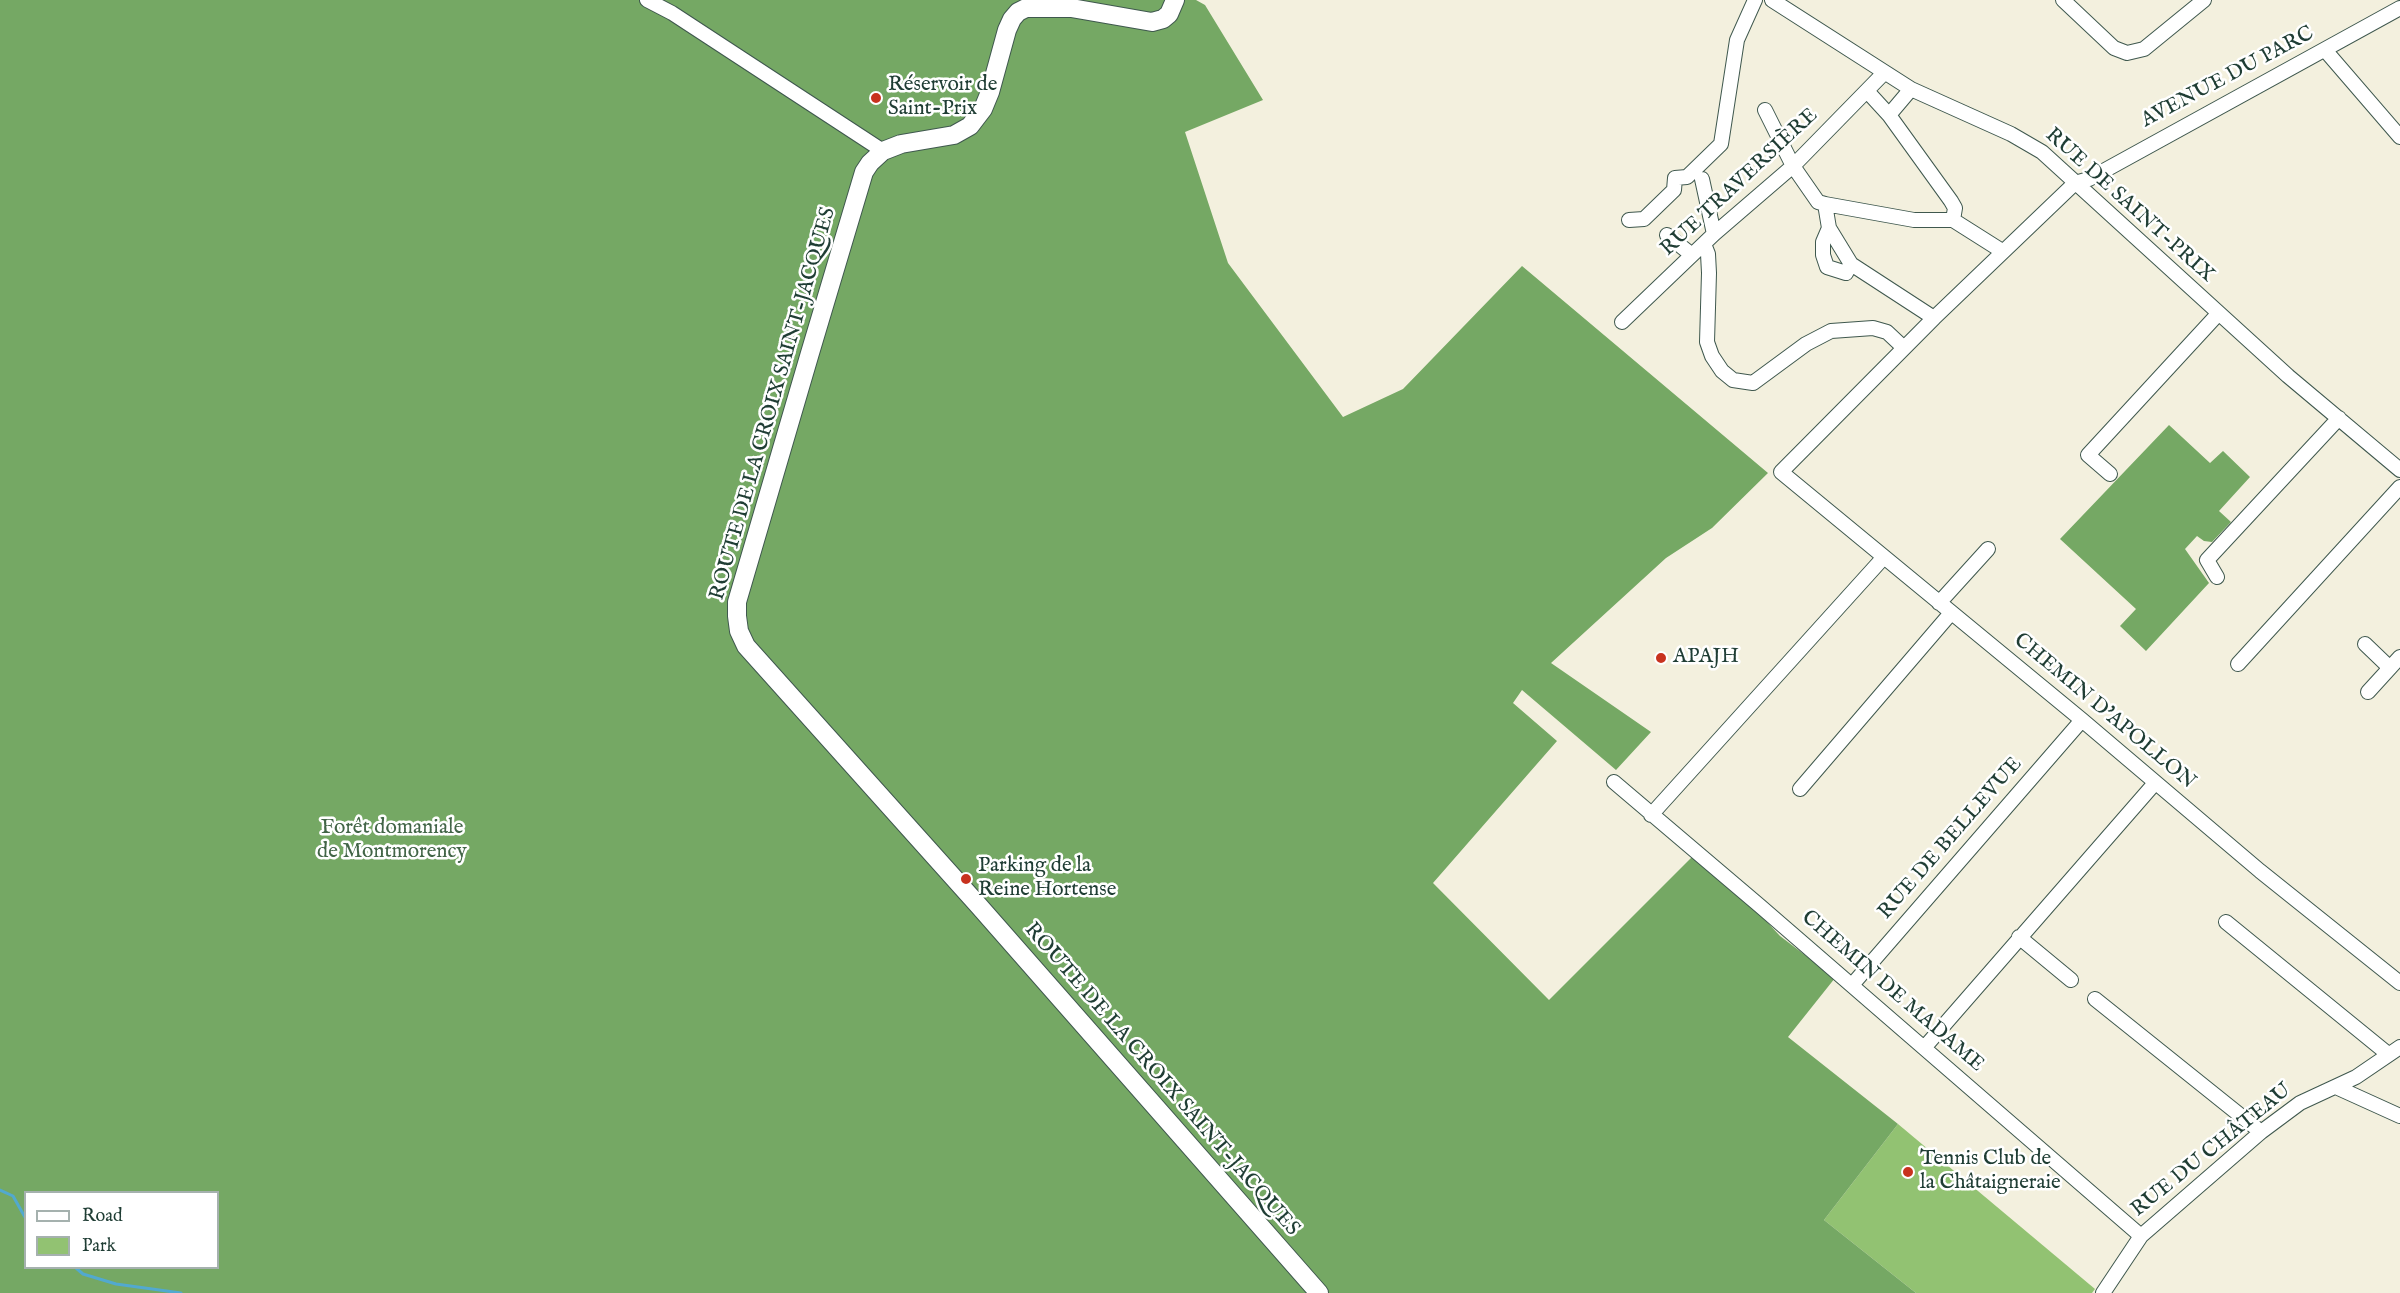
<!DOCTYPE html>
<meta charset="utf-8">
<style>
body{margin:0}
#map{position:relative;width:2400px;height:1293px;overflow:hidden;background:#f3f0de;font-family:"IM FELL English",serif}
canvas{display:block}
.legend{position:absolute;left:24px;top:1191px;width:195px;height:78px;box-sizing:border-box;background:#fff;border:2px solid #a5b1ae;margin:0;padding:8px 10px;list-style:none;font-size:18px;color:#1f3d34}
.legend li{display:flex;align-items:center;gap:12px;height:30px}
.legend b{width:30px;border:2px solid #a5b1ae}
</style>
<div id="map">
<canvas width="2400" height="1293"></canvas>
<ul class="legend">
<li><b style="height:8px;background:#fff"></b>Road</li>
<li><b style="height:16px;background:#92c272"></b>Park</li>
</ul>
</div>
<script>
const context = document.querySelector('canvas').getContext('2d');
context.lineJoin = 'round';
function paint(path, color) { context.fillStyle = color; context.fill(path, 'evenodd'); }
const shape = rows => new Path2D(rows.map(r => 'M' + r).join(''));
function strokePath(path, color, width, dash) { context.strokeStyle = color; context.lineWidth = width; context.lineCap = dash ? 'butt' : 'round'; context.setLineDash(dash || []); context.stroke(path); }
function label(font, color, halo, rows, align = 'center') {
  context.font = font + ' "IM FELL English",serif'; context.lineWidth = 5; context.setLineDash([]); context.textBaseline = 'middle'; context.strokeStyle = halo; context.fillStyle = color; for (const [text, x, y, turn = 0] of rows) {
    context.save(); context.translate(x, y); context.rotate((+turn || 0) * Math.PI / 180); context.textAlign = isNaN(turn) ? turn : align; if (halo) context.strokeText(text, 0, 0); context.fillText(text, 0, 0); context.restore();
  }
}
paint(shape([
 [1898,1124,2095,1289,2092,1293,1916,1293,1824,1220]
]), '#92c272');
paint(shape([
 [0,0,1196,0,1205,5,1263,100,1185,132,1228,263,1343,417,1403,389,1522,266,1768,473,1712,528,1666,558,1551,663,1651,732,1616,770,1522,690,1513,703,1557,741,1433,883,1549,1000,1693,856,1756,910,1780,936,1835,978,1788,1037,1898,1124,1824,1220,1916,1293,0,1293],
 [26,1192,218,1192,218,1268,26,1268],
 [2169,425,2210,463,2223,451,2250,477,2219,511,2231,522,2212,542,2204,541,2197,536,2185,549,2209,583,2146,651,2120,626,2136,609,2060,539]
]), '#75a864');
strokePath(shape([
 [0,1190,13,1196,26,1219],
 [76,1268,83,1274,116,1284,181,1293]
]), '#52a9cf', 3);
const street = shape([
 [647,0,672,13,883,151],
 [1772,0,1911,89,2011,134,2042,152,2288,376,2400,470],
 [2063,0,2114,48,2127,53,2144,49,2204,0],
 [2400,8,2089,179,2075,183,1934,318,1781,472,2082,720,2260,871,2400,983],
 [2325,50,2400,137],
 [1867,91,1889,115,1951,201,1955,208,1953,220],
 [1765,110,1793,166,1818,202,1825,204,1829,228,1851,264,1934,318],
 [1889,115,1911,89],
 [1702,179,1714,234],
 [1825,204,1914,220,1953,220,2002,251],
 [1629,220,1644,219,1674,190,1675,178,1687,177,1721,144,1737,40,1755,0],
 [1829,228,1823,242,1823,255,1827,267,1846,273,1851,264],
 [1667,235,1692,255],
 [1704,244,1708,254,1709,273,1707,342,1712,356,1722,371,1733,380,1753,383,1806,344,1831,331,1873,328,1887,332,1904,348],
 [1622,322,1714,234,1793,166,1884,73],
 [2110,474,2088,455,2218,314],
 [2217,577,2207,560,2339,418],
 [1939,603,1988,549],
 [2365,644,2390,668],
 [2238,664,2400,487],
 [2368,692,2400,657],
 [1614,782,1760,906,2141,1236],
 [1800,789,1951,613],
 [1651,815,1884,557],
 [2226,922,2388,1054],
 [2019,937,2071,980],
 [1852,985,2082,720],
 [2095,999,2261,1132],
 [1924,1048,2155,783],
 [2336,1087,2400,1116],
 [2103,1293,2141,1236,2261,1132,2300,1103,2356,1077,2400,1047]
]);
const secondary = shape([
 [1175,0,1169,14,1163,19,1152,22,1071,8,1026,8,1018,12,1012,19,1007,30,990,92,983,109,970,126,954,135,901,144,883,151,870,163,864,172,810,353,737,602,737,616,739,631,746,646,979,906,1319,1293]
]);
strokePath(street, '#3f584e', 16);
strokePath(secondary, '#3f584e', 20);
strokePath(street, '#fff', 14);
strokePath(secondary, '#fff', 18);
for (const [x, y, r, color] of [
 [876,98,6,"#c8321e"],
 [1661,658,6,"#c8321e"],
 [966,879,6,"#c8321e"],
 [1908,1172,6,"#c8321e"]
]) { const dot = new Path2D(); dot.arc(x, y, r, 0, 2 * Math.PI); context.fillStyle = color; context.fill(dot); strokePath(dot, '#fff', 2); }
label('21px', '#1f3d34', '#fff', [
 ["AVENUE DU PARC",2228,78,-28],
 ["RUE TRAVERSIÈRE",1740,183,-43],
 ["RUE DE SAINT-PRIX",2129,206,42],
 ["ROUTE DE LA CROIX SAINT-JACQUES",774,404,-74],
 ["CHEMIN D'APOLLON",2104,712,40],
 ["RUE DE BELLEVUE",1951,839,-49],
 ["CHEMIN DE MADAME",1892,992,41],
 ["ROUTE DE LA CROIX SAINT-JACQUES",1161,1080,49],
 ["RUE DU CHÂTEAU",2212,1151,-39]
]);
label('21px', '#1f3d34', '#fff', [
 ["Réservoir de",888,86],
 ["Saint-Prix",888,110],
 ["APAJH",1673,658],
 ["Parking de la",978,867],
 ["Reine Hortense",978,891],
 ["Tennis Club de",1920,1160],
 ["la Châtaigneraie",1920,1184]
], 'left');
label('21px', '#426547', '#fff', [
 ["Forêt domaniale",392,829],
 ["de Montmorency",392,853]
]);
</script>
